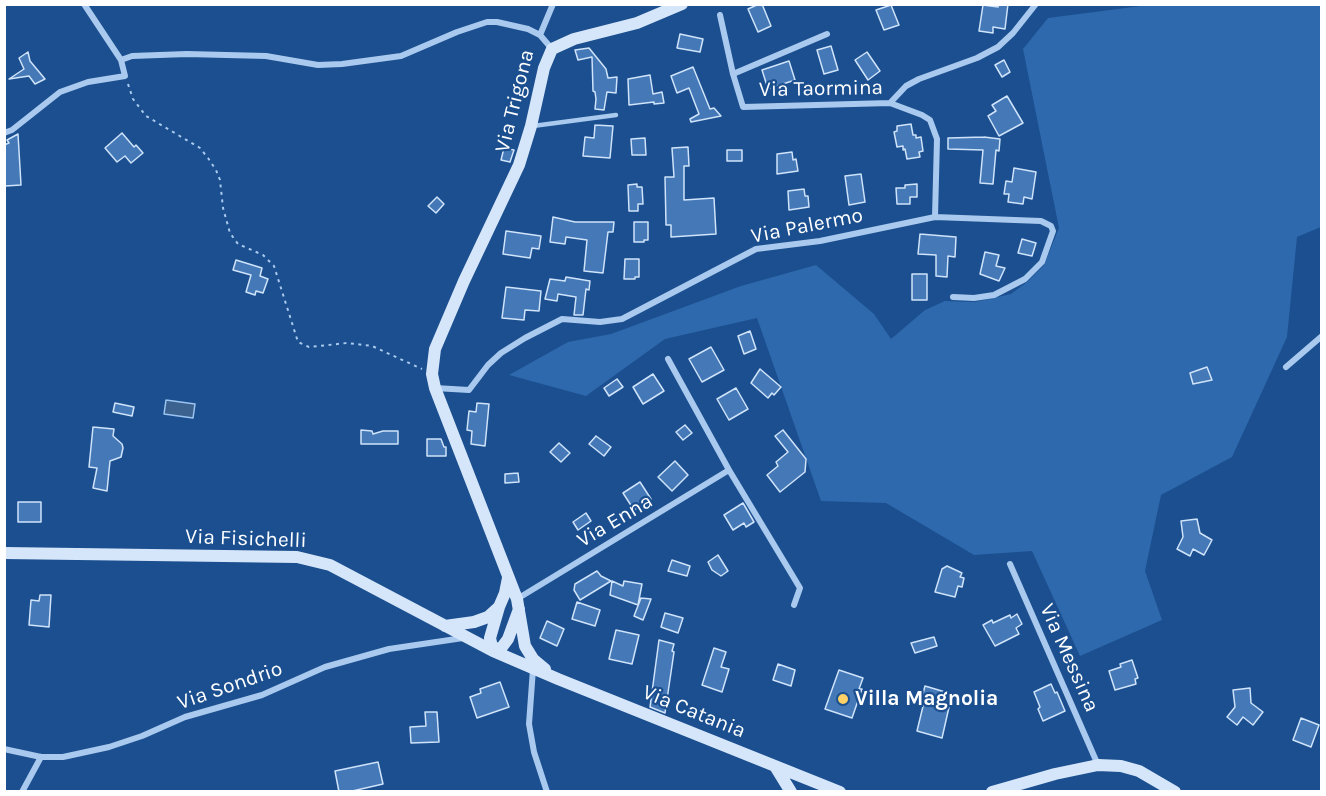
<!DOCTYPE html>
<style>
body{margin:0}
#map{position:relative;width:1326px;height:796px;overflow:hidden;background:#1b4f8f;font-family:Karla,sans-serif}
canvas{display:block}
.frame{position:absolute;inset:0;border:6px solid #fff;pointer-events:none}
</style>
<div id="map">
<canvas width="1326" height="796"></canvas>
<div class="frame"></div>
</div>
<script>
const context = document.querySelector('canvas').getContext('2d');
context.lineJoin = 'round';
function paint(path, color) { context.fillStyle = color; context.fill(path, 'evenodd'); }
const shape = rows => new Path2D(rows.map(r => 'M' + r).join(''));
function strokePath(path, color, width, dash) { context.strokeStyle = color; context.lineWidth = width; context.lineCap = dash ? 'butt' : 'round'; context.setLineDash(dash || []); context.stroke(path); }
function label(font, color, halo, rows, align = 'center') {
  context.font = font + ' Karla,sans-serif'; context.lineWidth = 4.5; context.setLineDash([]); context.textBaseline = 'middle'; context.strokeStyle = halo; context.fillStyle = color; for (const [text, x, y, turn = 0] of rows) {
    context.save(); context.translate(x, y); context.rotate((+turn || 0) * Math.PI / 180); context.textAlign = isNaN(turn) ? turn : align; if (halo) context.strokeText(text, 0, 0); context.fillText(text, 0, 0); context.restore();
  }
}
paint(shape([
 [1156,4,1321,5,1321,227,1297,237,1287,337,1232,457,1161,495,1145,571,1162,620,1080,656,1032,551,974,555,886,503,821,501,757,318,665,339,586,396,509,375,568,342,611,334,741,286,816,265,874,314,891,339,925,310,945,301,975,302,1011,294,1027,282,1044,265,1059,228,1023,49,1048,18]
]), '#2e69ad');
const water = shape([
 [166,400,195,404,193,418,164,414,166,400]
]);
paint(water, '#3c6290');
strokePath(water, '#9cc4f0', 1.5);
const building = shape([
 [759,4,762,4,771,26,758,32,748,9,759,4],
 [999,4,1008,4,1005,29,993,27,993,33,979,31,983,5,998,7,999,4],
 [891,5,899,25,884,30,876,10,891,5],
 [680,34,703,39,700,52,677,48,680,34],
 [831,46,838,70,824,74,817,50,831,46],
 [589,48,606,69,608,78,617,77,616,93,607,92,604,110,595,109,596,99,595,92,593,91,592,57,578,60,575,50,589,48],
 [28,52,30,61,45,79,35,84,29,76,9,79,24,69,19,58,28,52],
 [867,52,880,71,868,80,855,60,867,52],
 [1004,60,1010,72,1002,77,995,65,1004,60],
 [789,61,795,80,768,89,762,70,789,61],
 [693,67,710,109,714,108,721,116,691,122,690,119,699,114,689,88,677,93,671,76,693,67],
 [650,75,653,94,662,92,664,103,654,104,654,102,629,105,628,79,650,75],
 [1007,96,1023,123,999,136,988,116,996,111,992,105,1007,96],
 [911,124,913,135,916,135,916,138,921,137,923,151,919,152,920,157,907,159,905,149,903,150,903,146,897,147,894,132,897,131,897,126,911,124],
 [595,125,613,126,610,158,583,156,585,137,594,138,595,125],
 [122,133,134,147,136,145,143,153,131,163,125,156,117,162,105,148,122,133],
 [18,134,21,185,5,186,4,145,9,143,7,140,18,134],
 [984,137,1000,139,999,151,996,150,993,184,980,183,983,150,948,149,948,138,984,137],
 [645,138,646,155,632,155,631,139,645,138],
 [688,147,689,166,684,166,684,200,714,198,716,234,671,237,671,225,666,225,665,177,674,177,672,148,688,147],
 [504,148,514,150,510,162,501,160,504,148],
 [727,150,742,150,742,161,727,161,727,150],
 [792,152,793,160,796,159,798,171,777,174,777,154,792,152],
 [1014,168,1036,172,1032,199,1024,197,1023,204,1008,202,1009,194,1004,194,1006,181,1012,182,1014,168],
 [861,174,865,202,849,205,845,176,861,174],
 [637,184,637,187,642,187,643,204,638,204,638,211,629,211,628,185,637,184],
 [917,184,917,197,910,197,910,204,897,204,896,188,905,188,905,185,917,184],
 [804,189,805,196,808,196,809,207,789,210,788,191,804,189],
 [437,197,444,204,436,213,428,206,437,197],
 [553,217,575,222,614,222,613,232,608,232,603,273,584,271,587,240,566,237,565,244,550,242,553,217],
 [634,222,648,222,648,240,644,240,644,242,634,242,634,222],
 [506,231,541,236,539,249,532,248,530,258,503,254,506,231],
 [920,234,956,237,955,257,948,256,947,277,936,276,936,255,918,254,920,234],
 [1022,239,1036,243,1032,256,1018,253,1022,239],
 [985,252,999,255,996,266,1005,268,999,281,980,274,985,252],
 [625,259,639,259,639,277,635,277,635,279,624,279,625,259],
 [236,260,262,268,260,276,268,279,263,293,256,291,255,295,246,292,251,275,233,270,236,260],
 [912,274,927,274,927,300,912,300,912,274],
 [566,277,590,281,589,290,586,289,583,315,574,315,576,297,558,294,557,301,545,299,550,279,565,281,566,277],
 [506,287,541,291,539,311,525,310,524,320,502,318,506,287],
 [750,331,756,349,744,354,738,336,750,331],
 [711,347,724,370,702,382,689,359,711,347],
 [1207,367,1212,380,1193,384,1190,373,1207,367],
 [760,369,781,387,774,395,772,393,768,398,751,383,760,369],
 [653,374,664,391,643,404,633,387,653,374],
 [617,379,623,387,609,396,604,388,617,379],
 [736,388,748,409,729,420,717,399,736,388],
 [115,403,134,407,132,416,113,412,115,403],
 [477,403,489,404,485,446,471,444,472,431,467,430,469,411,476,412,477,403],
 [685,425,692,433,683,440,676,432,685,425],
 [93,427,114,429,113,436,122,444,123,448,121,457,110,461,107,491,93,488,97,468,89,467,93,427],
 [361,430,372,431,373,434,383,431,398,431,398,444,361,444,361,430],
 [783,430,806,459,805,472,780,492,767,475,778,466,776,462,788,452,775,436,783,430],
 [596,436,611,447,604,456,589,444,596,436],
 [427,439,441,439,444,447,446,447,446,456,427,456,427,439],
 [559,443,570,453,561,462,550,452,559,443],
 [675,461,688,475,672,491,658,477,675,461],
 [518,473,519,482,505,483,505,474,518,473],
 [640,482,651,499,634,510,623,493,640,482],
 [18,502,41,502,41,522,18,522,18,502],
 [743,503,754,522,746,527,744,523,733,530,724,515,743,503],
 [586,513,591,521,578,530,573,522,586,513],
 [1197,519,1200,533,1212,540,1204,555,1193,549,1190,556,1177,549,1183,537,1181,521,1197,519],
 [718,555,728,571,721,576,712,570,708,562,718,555],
 [672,560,690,566,687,576,668,571,672,560],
 [947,566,962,573,960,577,964,578,962,587,958,586,955,597,935,592,942,569,947,566],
 [597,571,601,576,611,581,580,600,574,590,575,584,597,571],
 [612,581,623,586,624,581,642,584,638,605,610,595,612,581],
 [40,595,51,595,49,627,29,625,31,600,39,601,40,595],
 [641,598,651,599,643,620,634,616,641,598],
 [577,602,600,610,595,626,572,619,577,602],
 [665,613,683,618,678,633,661,627,665,613],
 [1017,614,1022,624,1016,628,1019,634,995,646,983,625,992,620,993,623,1010,615,1011,618,1017,614],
 [547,621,564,629,557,646,540,638,547,621],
 [616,630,639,635,632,664,609,659,616,630],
 [934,637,937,646,915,653,911,643,934,637],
 [659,640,674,644,672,651,674,652,665,713,650,707,659,640],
 [714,648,726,652,721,667,729,669,722,692,702,685,714,648],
 [1132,660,1138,678,1135,679,1136,684,1115,690,1109,671,1121,667,1120,664,1132,660],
 [778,664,795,670,791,686,773,680,778,664],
 [839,670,863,678,859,689,862,689,852,718,825,709,839,670],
 [500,682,509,707,477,718,470,697,481,693,480,689,500,682],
 [1051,684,1055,693,1057,692,1065,711,1043,721,1038,709,1040,707,1034,692,1051,684],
 [925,686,952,694,942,738,917,731,925,698,922,697,925,686],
 [1250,688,1251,703,1263,712,1253,725,1243,717,1237,725,1227,717,1235,707,1233,690,1250,688],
 [425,712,437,712,439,742,411,743,410,727,426,726,425,712],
 [1301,718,1319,725,1311,747,1293,740,1301,718],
 [378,762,383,784,348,792,339,792,335,771,378,762]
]);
paint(building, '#4478b7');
strokePath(building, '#cfe3fa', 1.5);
strokePath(shape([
 [128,84,133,99,146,116,200,148,208,158,216,170,220,180,223,208,230,233,238,244,263,255,274,266,298,342,309,347,347,343,372,346,422,369]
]), '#a9c9ee', 2, [3, 4.5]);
strokePath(shape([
 [533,126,616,115]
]), '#a9c9ee', 4.5);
strokePath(shape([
 [720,15,733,74,743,107,890,103,922,115,930,120,937,139,935,217],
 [540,35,553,4],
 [121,60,132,56,187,54,266,56,318,65,342,64,401,56,457,32,487,22,497,22,528,29,540,35,552,49],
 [733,74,827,34],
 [890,103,906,86,919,79,977,58,998,47,1013,33,1036,4],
 [4,133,12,130,60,92,88,82,125,76,121,60,84,4],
 [668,359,729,470],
 [1286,367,1322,336],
 [435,388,469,390,488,365,501,353,525,338,562,319,600,322,622,319,756,249,820,241,935,217,1041,221,1051,226,1053,231,1042,262,1025,279,994,295,974,298,953,297],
 [1010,564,1098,765],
 [517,599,729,470,800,588,794,605],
 [533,669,529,724,534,752,547,792],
 [4,749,41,757,63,757,109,747,142,736,185,717,262,695,325,667,389,649,463,638],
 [22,792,41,757]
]), '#a9c9ee', 6);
strokePath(shape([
 [4,553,297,557,330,565,493,651,558,679,840,792],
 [499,607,490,638,493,651,502,647,508,639,519,609],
 [445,626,474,622,488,617,499,607,505,593,508,578],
 [545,669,533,659,525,646,517,599,435,388,432,374,435,349,464,281,519,165,531,126,544,68,552,49,574,39,637,23,682,4],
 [775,766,791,792],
 [992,792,1055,774,1098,765,1121,766,1139,771,1175,792]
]), '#d6e6fa', 12);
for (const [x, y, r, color] of [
 [843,699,6,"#ffd166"]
]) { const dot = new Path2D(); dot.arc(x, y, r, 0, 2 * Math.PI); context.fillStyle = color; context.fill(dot); strokePath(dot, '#1b4f8f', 2); }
label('21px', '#fff', '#1b4f8f', [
 ["Via Taormina",821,89,-1],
 ["Via Trigona",515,101,-76],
 ["Via Palermo",807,226,-11],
 ["Via Enna",615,521,-31],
 ["Via Fisichelli",246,539,2],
 ["Via Messina",1069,658,66],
 ["Via Sondrio",230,686,-19],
 ["Via Catania",694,712,22]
]);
label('bold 21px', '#fff', '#1b4f8f', [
 ["Villa Magnolia",855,699]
], 'left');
</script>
